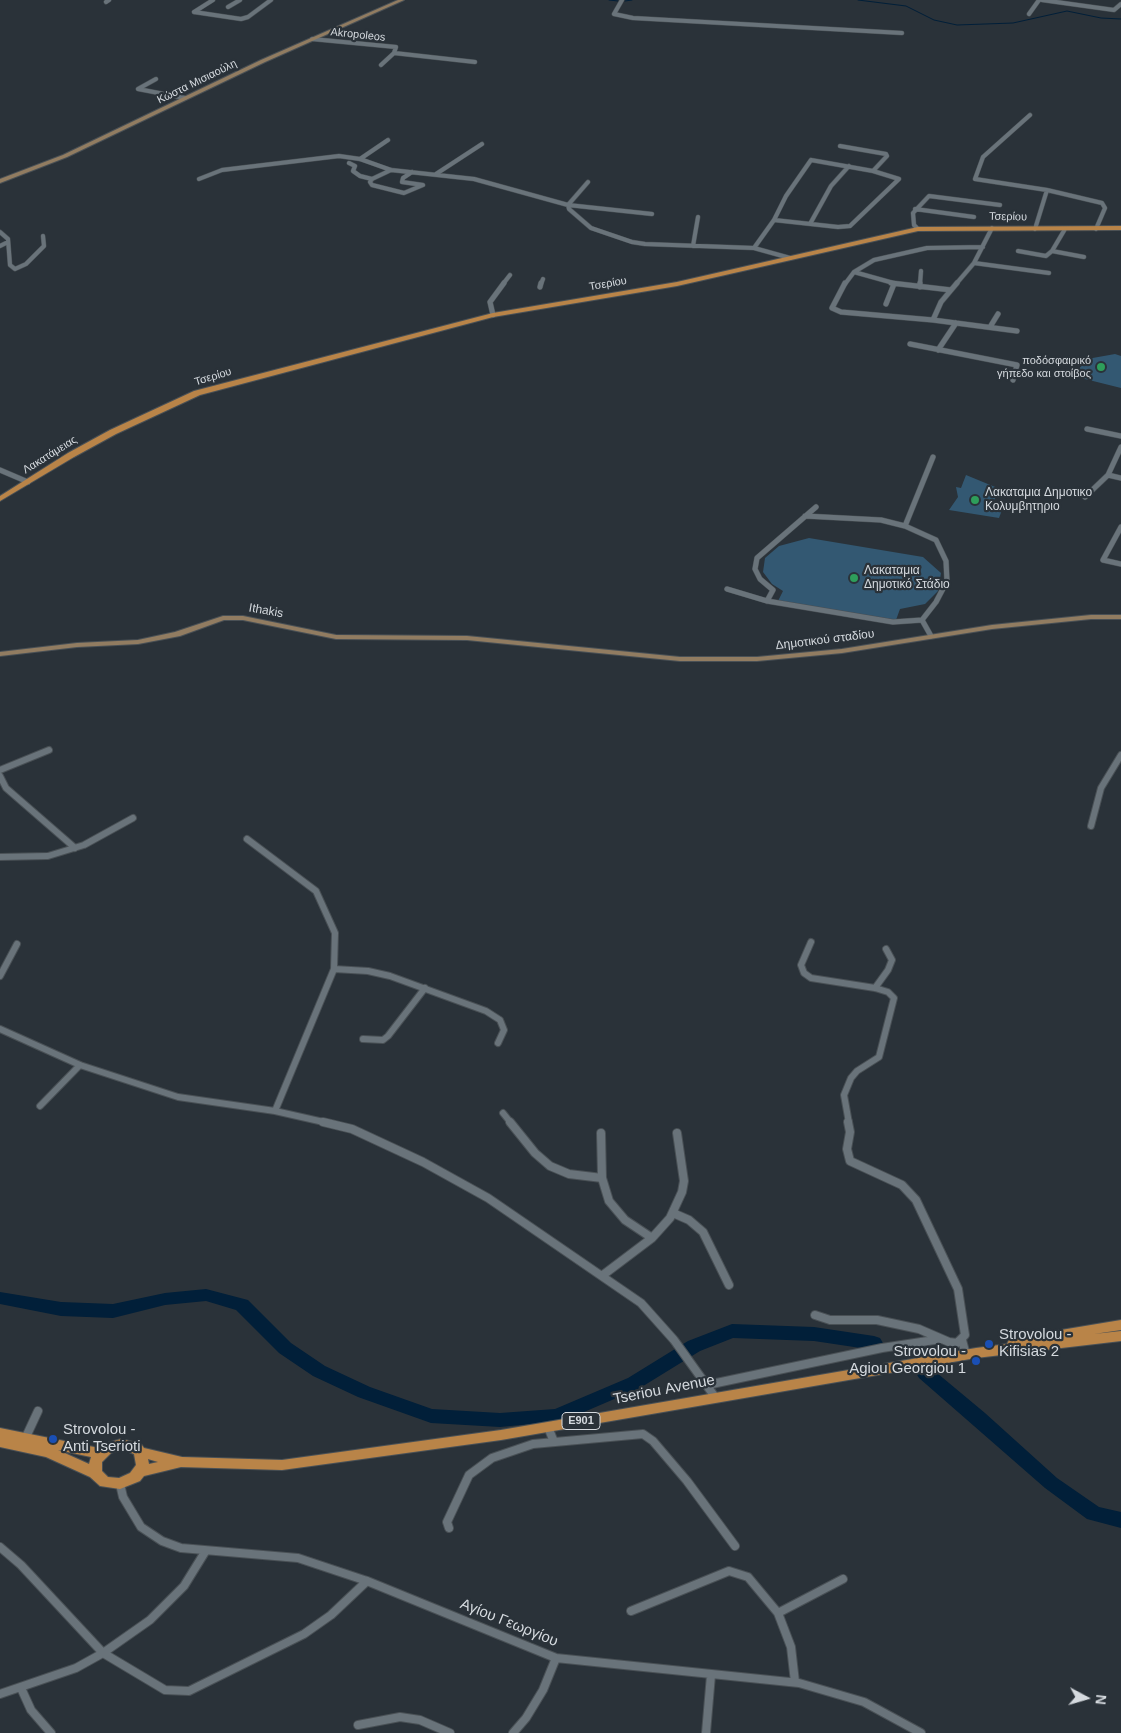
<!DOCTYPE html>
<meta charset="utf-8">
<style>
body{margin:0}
#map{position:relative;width:1121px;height:1733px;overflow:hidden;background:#2a3239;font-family:Arial,sans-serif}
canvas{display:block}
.north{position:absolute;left:1061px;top:1673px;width:50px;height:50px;-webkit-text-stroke:4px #2a3239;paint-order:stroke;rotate:96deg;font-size:14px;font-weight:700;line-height:20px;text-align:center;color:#d5dadf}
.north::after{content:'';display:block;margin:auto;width:18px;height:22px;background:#d5dadf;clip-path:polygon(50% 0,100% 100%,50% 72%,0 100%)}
</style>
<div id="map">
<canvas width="1121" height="1733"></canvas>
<div class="north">N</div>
</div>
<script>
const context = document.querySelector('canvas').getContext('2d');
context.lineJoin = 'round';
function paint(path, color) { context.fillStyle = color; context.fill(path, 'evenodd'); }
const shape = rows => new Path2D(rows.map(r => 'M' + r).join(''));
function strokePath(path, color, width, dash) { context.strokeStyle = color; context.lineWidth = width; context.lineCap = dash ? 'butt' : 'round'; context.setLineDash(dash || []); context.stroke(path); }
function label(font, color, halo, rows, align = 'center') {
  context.font = font + ' Arial,sans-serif'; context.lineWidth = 4.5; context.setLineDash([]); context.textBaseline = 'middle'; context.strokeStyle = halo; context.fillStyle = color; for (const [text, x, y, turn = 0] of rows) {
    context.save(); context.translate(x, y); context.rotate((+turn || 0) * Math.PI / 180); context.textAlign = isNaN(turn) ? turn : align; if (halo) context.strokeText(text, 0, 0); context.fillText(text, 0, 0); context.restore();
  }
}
paint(shape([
 [1115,354,1121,356,1121,388,1073,376,1087,359],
 [966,475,1000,489,992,504,1002,510,999,518,949,510,958,497,956,487,961,488],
 [809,538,923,557,941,573,938,591,925,604,900,609,896,620,778,601,783,591,772,584,763,572,765,558,779,546]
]), '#335872');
strokePath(shape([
 [609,0,618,1],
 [858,0,906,6,934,20,957,25,1013,23,1067,11,1101,18,1121,19],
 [625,1,632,0]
]), '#011f39', 1);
paint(shape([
 [206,1289,248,1300,291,1343,325,1366,370,1387,432,1409,500,1413,555,1409,628,1378,688,1341,732,1324,814,1327,874,1336,880,1338,883,1343,880,1348,874,1350,814,1341,733,1338,700,1351,640,1388,563,1421,500,1427,431,1423,358,1397,313,1376,279,1353,236,1310,206,1301,165,1305,113,1318,61,1316,0,1304,0,1292,61,1302,113,1304,165,1293,206,1289],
 [925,1366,931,1368,985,1413,1057,1478,1099,1507,1121,1512,1121,1528,1087,1519,1045,1488,919,1378,916,1373,919,1368,925,1366]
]), '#011f39');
const streetFar3 = shape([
 [622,0,614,14,633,18,902,33],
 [1042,0,1114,10,1121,4],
 [106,2,109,0],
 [228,7,240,0],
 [194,12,241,19,248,17,271,0],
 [194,12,213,0],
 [1029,14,1039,0],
 [312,39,396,47,394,53,381,65],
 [394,53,475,62],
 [156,79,138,89,185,98],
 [1030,115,983,157,975,179,1047,190,1102,203,1105,208,1096,229],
 [840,146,886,154,887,156,873,171],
 [360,159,388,140],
 [811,160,873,171,899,179,850,226,838,227,774,220,786,196,811,160],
 [349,163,355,166,353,171,360,176,372,179],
 [391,170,372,179,370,182,372,185,404,193,423,185,402,182,403,178,412,172],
 [436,174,482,144],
 [199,179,222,170,339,156,360,159,391,170,474,179,568,205,652,214],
 [588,182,568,205,569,209,591,228,632,242,645,244,754,248,790,258],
 [915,209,974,217],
 [810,224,831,186,849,166],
 [918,229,914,225,913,213,929,196,1000,205],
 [1035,229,1047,190],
 [0,232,8,239,10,265,15,269,26,264,44,246,43,236],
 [0,246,8,242],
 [693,246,698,217],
 [754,248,774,220],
 [1018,251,1046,256,1052,251,1065,229],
 [1052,251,1084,257],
 [974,263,1049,273],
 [854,272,897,284],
 [503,284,510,275],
 [541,284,543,279],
 [845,284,854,272,874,260,927,248,983,247],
 [920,284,921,271],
 [956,284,974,263,992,228]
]);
const streetFar2 = shape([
 [845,283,832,308,841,312,933,320,1017,331],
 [891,283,951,290],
 [540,287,541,283],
 [920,287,920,283],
 [886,304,894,284],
 [493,315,490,302,504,283],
 [933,320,941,302,957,283],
 [990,327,998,314],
 [910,344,1017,365,1013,380],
 [938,350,956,323],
 [1087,429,1121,436],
 [0,470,28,482],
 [1108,475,1121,478],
 [1085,497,1108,475,1121,447],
 [905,526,933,457],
 [1121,527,1103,560,1121,564],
 [727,589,767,601,893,622,922,620,936,602,947,581,946,561,936,540,905,526,881,520,805,516],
 [767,601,773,590,760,579,755,569,757,558,816,507],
 [922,620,931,636]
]);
const streetFar1 = shape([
 [0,770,49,750],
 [0,776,6,788,75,848],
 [1091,826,1101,788,1121,755],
 [247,839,316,891,335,933,334,969,275,1111],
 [0,857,48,856,84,845,133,818],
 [811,942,801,965,804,973,811,978,875,988,888,992,894,998,879,1057,857,1071,851,1078,844,1095,849,1123],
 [334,969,368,971,390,976,486,1011,500,1020,504,1030,498,1043],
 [0,976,17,944],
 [875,988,888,970,892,960,886,949],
 [0,1029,80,1065,178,1097,275,1111,328,1123],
 [363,1039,383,1040,388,1036,425,988],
 [40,1106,80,1065],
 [503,1113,511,1123]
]);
const street = shape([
 [323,1122,352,1129,423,1162,488,1198,641,1303,674,1340,715,1397],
 [510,1122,535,1153,550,1166,569,1174,602,1178],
 [601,1133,602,1178,609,1201,625,1220,652,1238],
 [673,1213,689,1220,703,1232,729,1285],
 [603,1275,652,1238,670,1218,682,1192,684,1181,677,1133],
 [815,1315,830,1320,877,1320,919,1329,949,1342,957,1343,965,1335,958,1289,916,1200,902,1185,850,1161,847,1149,850,1132,848,1122],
 [962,1340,966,1355],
 [707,1385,882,1348,941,1339],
 [548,1427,554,1442],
 [25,1439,38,1411],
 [120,1484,123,1497,141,1527,162,1541,181,1548,298,1558,367,1581,556,1658,799,1683,864,1702,921,1733],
 [449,1528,447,1522,469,1475,492,1458,533,1444,643,1434,653,1441,687,1481,735,1546],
 [0,1547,21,1565,103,1653,165,1690,189,1691,304,1634,331,1615,367,1581],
 [631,1611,729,1571,748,1577,778,1613,791,1647,795,1682],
 [778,1613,843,1579],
 [21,1688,31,1710,51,1733],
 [0,1694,76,1668,103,1653,150,1620,184,1586,205,1552],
 [358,1725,400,1717,420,1720,450,1733],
 [513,1733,526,1718,543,1690,556,1658],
 [706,1733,711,1675]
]);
const secondary = shape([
 [398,0,404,0,265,62,67,157,0,183,0,179,63,155,261,60,398,0],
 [1091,615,1121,615,1121,619,1091,619,992,629,842,653,757,661,680,661,467,640,336,639,243,620,224,620,180,636,138,644,77,647,0,656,0,652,77,643,138,640,175,632,223,616,243,616,336,635,467,636,680,657,757,657,842,649,992,625,1091,615]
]);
const primary = shape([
 [1121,226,1121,230,918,231,677,286,493,317,200,395,116,434,74,457,0,501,0,496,68,453,110,430,194,391,493,313,677,282,918,227,1121,226],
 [1121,1320,1121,1330,1094,1334,1121,1331,1121,1341,976,1358,501,1440,282,1470,181,1467,144,1476,140,1481,120,1489,100,1486,90,1477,46,1457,0,1447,0,1428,99,1448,101,1445,121,1439,141,1444,144,1448,182,1457,282,1460,501,1430,976,1348,1007,1344,1009,1340,1013,1338,1121,1320],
 [121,1449,134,1454,136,1465,130,1473,119,1478,108,1477,102,1471,102,1462,111,1453,121,1449],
 [58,1450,91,1457,89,1464,58,1450],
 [148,1459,158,1462,149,1464,148,1459]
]);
strokePath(streetFar3, '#495055', 5);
strokePath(streetFar2, '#495055', 6);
strokePath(streetFar1, '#495055', 8);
strokePath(street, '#495055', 10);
strokePath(secondary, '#495055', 2);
strokePath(primary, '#495055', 2);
strokePath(streetFar3, '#69737a', 4);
strokePath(streetFar2, '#69737a', 5);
strokePath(streetFar1, '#69737a', 6);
strokePath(street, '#69737a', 8);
paint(secondary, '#917c61');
paint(primary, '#b98448');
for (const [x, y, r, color] of [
 [1101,367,5,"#2e9e5b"],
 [975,500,5,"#2e9e5b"],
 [854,578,5,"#2e9e5b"],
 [989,1344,5,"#1a4fb4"],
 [976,1361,5,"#1a4fb4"],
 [53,1439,5,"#1a4fb4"]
]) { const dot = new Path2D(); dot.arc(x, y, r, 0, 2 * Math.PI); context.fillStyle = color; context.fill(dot); strokePath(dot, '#2a3239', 2); }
label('11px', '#d5dadf', '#2a3239', [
 ["Akropoleos",358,35,6],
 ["Κώστα Μισιαούλη",197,82,-26],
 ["Τσερίου",1008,217,1],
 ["Τσερίου",608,284,-10],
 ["Τσερίου",213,377,-17],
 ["Λακατάμειας",50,455,-32]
]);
label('11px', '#d5dadf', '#2a3239', [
 ["ποδόσφαιρικό",1091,361],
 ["γήπεδο και στοίβος",1091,374]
], 'right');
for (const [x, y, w] of [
 [581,1421,38]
]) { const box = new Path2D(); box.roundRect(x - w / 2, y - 8.5, w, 17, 4); context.fillStyle = '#2a3239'; context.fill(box); strokePath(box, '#d5dadf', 1); }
label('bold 11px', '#d5dadf', null, [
 ["E901",581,1421]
]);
label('12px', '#d5dadf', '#2a3239', [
 ["Λακαταμια Δημοτικο",985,493],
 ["Κολυμβητηριο",985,507],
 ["Λακαταμια",864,571],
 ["Δημοτικό Στάδιο",864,585]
], 'left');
label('12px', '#d5dadf', '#2a3239', [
 ["Ithakis",266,611,10],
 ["Δημοτικού σταδίου",825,640,-7]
]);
label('15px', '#d5dadf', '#2a3239', [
 ["Strovolou -",999,1335],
 ["Kifisias 2",999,1352],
 ["Strovolou -",966,1352,"right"],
 ["Agiou Georgiou 1",966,1369,"right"],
 ["Strovolou -",63,1430],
 ["Anti Tserioti",63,1447]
], 'left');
label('15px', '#d5dadf', '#2a3239', [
 ["Tseriou Avenue",664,1390,-11],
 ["Αγίου Γεωργίου",509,1623,22]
]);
</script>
